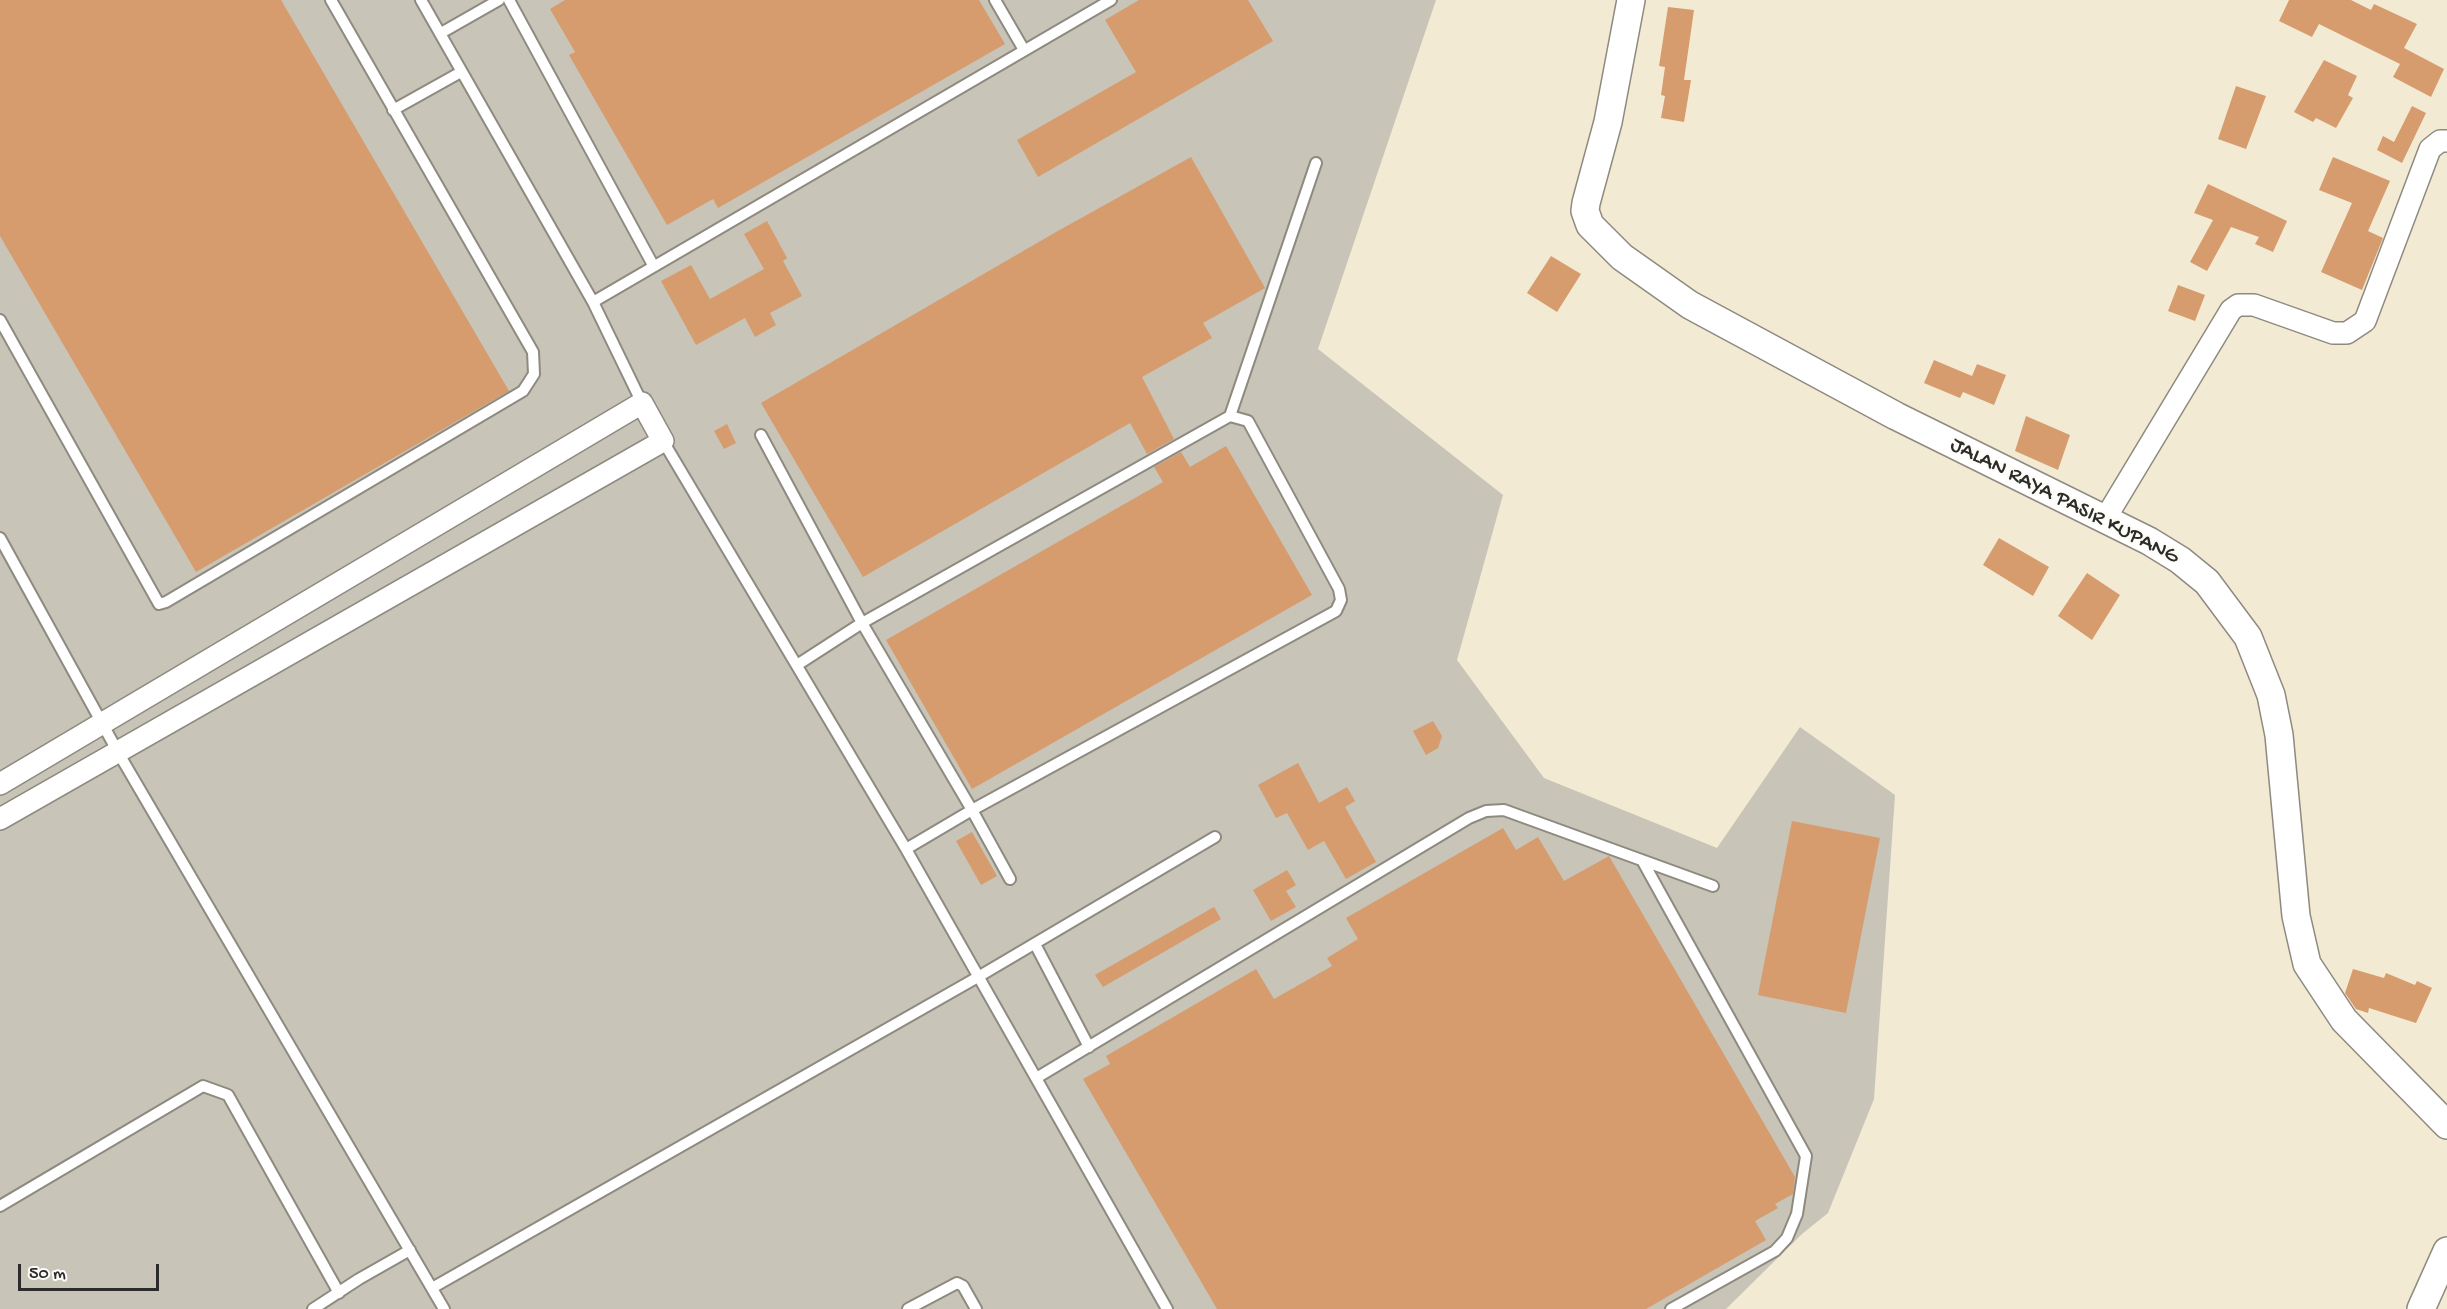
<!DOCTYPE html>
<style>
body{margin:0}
#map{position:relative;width:2447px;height:1309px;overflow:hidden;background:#f3ead4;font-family:"Gochi Hand",sans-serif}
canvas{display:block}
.scale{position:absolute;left:18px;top:1264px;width:141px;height:27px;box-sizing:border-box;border:3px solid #2b2b2b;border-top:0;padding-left:8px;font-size:18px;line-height:21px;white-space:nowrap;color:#2b2b2b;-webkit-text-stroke:4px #fdfcf7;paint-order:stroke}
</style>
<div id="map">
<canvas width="2447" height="1309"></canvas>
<div class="scale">50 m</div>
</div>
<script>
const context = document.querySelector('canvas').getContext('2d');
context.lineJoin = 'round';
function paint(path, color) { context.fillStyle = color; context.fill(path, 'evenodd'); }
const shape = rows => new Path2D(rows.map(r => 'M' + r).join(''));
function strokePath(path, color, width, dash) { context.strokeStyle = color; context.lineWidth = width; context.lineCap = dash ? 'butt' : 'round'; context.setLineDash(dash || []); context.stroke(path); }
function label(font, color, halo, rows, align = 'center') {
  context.font = font + ' "Gochi Hand",sans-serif'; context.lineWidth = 5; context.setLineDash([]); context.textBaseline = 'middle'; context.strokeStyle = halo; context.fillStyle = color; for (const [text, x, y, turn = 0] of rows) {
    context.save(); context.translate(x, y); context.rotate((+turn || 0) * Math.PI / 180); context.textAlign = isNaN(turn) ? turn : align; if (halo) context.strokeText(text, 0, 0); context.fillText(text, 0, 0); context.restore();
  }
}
paint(shape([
 [0,0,1436,0,1318,349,1503,495,1457,660,1544,778,1717,848,1800,727,1895,795,1874,1099,1828,1213,1802,1234,1726,1309,0,1309]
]), '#c8c4b8');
paint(shape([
 [0,0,281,0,509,391,196,572,0,236],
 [565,0,979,0,1005,44,718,208,713,199,667,225,569,55,575,52,550,9],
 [1139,0,1248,0,1273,41,1038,177,1017,140,1136,72,1105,20],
 [2289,0,2351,0,2371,10,2374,4,2417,24,2404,48,2444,69,2431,97,2393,77,2400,64,2319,24,2312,37,2279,21],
 [1668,7,1694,10,1684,80,1691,80,1684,122,1661,118,1665,96,1661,95,1665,67,1659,66],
 [2324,60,2357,76,2348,95,2353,98,2336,128,2316,118,2313,122,2294,112],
 [2236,86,2266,96,2246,149,2218,139],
 [2412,106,2426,113,2402,163,2377,150,2383,136,2394,142],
 [1191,157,1265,288,1203,323,1212,338,1142,377,1174,439,1147,454,1130,423,863,577,761,403,1056,232],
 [2333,157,2390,181,2368,231,2383,238,2362,290,2321,272,2352,203,2319,190],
 [2208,184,2287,221,2273,252,2255,244,2259,237,2231,227,2207,271,2190,262,2213,220,2194,213],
 [767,221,787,258,783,261,802,296,770,313,776,325,755,337,745,318,696,345,661,281,691,265,710,299,764,269,744,234],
 [1551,256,1581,274,1557,312,1527,293],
 [2178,285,2205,295,2195,321,2168,311],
 [1934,360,1972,376,1977,364,2006,375,1994,405,1963,392,1960,398,1924,383],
 [2026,416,2070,435,2058,470,2015,451],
 [727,424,736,443,724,449,714,431],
 [1226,446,1312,595,972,789,886,640,1163,482,1154,467,1181,452,1190,467],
 [1999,538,2049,567,2033,596,1983,565],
 [2087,573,2120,595,2092,640,2058,616],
 [1433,721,1442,736,1438,748,1426,755,1413,731],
 [1298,763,1319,803,1347,787,1355,801,1345,807,1376,862,1346,879,1324,841,1308,850,1287,813,1276,818,1258,785],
 [1792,821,1880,838,1846,1013,1758,995],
 [1503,828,1516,850,1538,837,1564,881,1609,856,1795,1177,1793,1194,1775,1204,1778,1208,1755,1221,1766,1240,1646,1309,1217,1309,1083,1079,1110,1064,1106,1056,1256,969,1274,999,1332,966,1327,958,1358,939,1346,918],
 [972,832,997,876,981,885,956,841],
 [1287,870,1296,885,1286,891,1296,907,1271,921,1253,890],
 [1214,907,1221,919,1103,987,1095,975],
 [2353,969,2384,978,2386,973,2415,985,2417,981,2432,988,2416,1023,2369,1008,2368,1013,2356,1009,2345,993]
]), '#d69c6e');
const service = shape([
 [421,0,593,302,642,403],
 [509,0,653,265],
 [995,0,1024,50],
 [441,33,499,0],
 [393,110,461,72],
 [593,302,1111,0],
 [0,320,159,604,166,602,523,391,534,374,533,352,331,0],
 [761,435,862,623,972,810,1010,879],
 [663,441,906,849,1167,1309],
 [0,538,119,754,444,1309],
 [797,665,862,623,1230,416,1316,163],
 [906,849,972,810,1336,611,1341,600,1339,589,1248,421,1230,416],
 [1642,860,1806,1156,1797,1214,1787,1238,1775,1251,1671,1309],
 [1035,944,1089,1047],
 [1038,1077,1469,818,1486,811,1504,810,1713,886],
 [0,1206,203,1086,228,1095,339,1293],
 [432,1288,978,977,1215,837],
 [313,1309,359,1279,410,1250],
 [908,1309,957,1283,963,1286,976,1309]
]);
const minor = shape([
 [2105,519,2231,310,2238,305,2254,305,2333,333,2347,333,2365,321,2430,149,2440,141,2447,141],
 [0,784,642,403,663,441,0,819]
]);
const tertiary = shape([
 [1631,0,1608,122,1586,203,1585,211,1590,225,1622,257,1690,305,1896,416,2149,541,2180,560,2207,582,2248,637,2271,695,2279,735,2296,916,2307,964,2344,1020,2447,1125],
 [2421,1309,2447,1251]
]);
strokePath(service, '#8f8a80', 14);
strokePath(minor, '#8f8a80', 24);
strokePath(tertiary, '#8f8a80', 30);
strokePath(service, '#fff', 10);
strokePath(minor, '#fff', 21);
strokePath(tertiary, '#fff', 27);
label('22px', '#2b2b2b', '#fdfcf7', [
 ["JALAN RAYA PASIR KUPANG",2064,502,27]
]);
</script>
